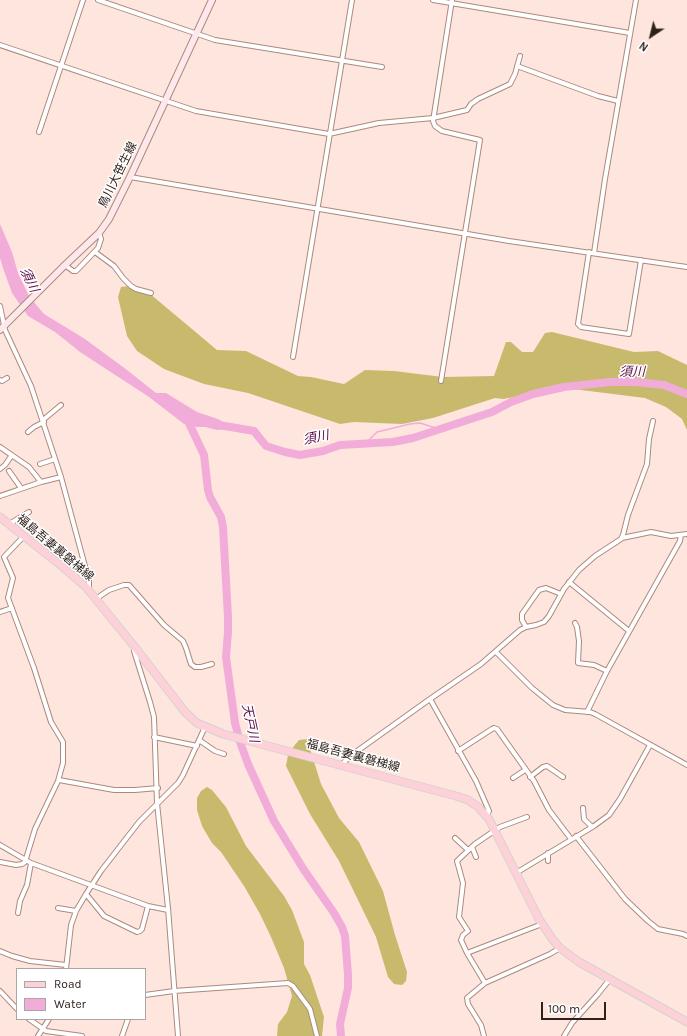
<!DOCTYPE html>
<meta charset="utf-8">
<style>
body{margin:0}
#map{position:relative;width:687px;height:1036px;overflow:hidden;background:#fee6de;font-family:Karla,sans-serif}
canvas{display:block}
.legend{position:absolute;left:16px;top:968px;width:130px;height:52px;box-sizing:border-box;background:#fff;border:1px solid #aba6a4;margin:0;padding:5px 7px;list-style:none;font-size:12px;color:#2e201b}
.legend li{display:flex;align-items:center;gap:8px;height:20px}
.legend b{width:20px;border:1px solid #aba6a4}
.north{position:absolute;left:631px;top:16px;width:40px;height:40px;-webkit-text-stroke:3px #fff;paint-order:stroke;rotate:215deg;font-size:11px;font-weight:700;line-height:16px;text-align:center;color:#2e201b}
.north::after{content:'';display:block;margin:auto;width:14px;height:18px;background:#2e201b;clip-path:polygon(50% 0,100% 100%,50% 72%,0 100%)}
.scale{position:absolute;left:541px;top:1002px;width:65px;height:18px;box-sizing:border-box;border:2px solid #2e201b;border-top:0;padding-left:5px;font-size:12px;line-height:14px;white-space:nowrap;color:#2e201b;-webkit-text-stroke:3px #fff;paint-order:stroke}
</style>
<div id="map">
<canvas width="687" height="1036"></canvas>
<ul class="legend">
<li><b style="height:5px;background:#fdd1d7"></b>Road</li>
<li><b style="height:11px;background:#f2acd9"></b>Water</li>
</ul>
<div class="north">N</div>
<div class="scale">100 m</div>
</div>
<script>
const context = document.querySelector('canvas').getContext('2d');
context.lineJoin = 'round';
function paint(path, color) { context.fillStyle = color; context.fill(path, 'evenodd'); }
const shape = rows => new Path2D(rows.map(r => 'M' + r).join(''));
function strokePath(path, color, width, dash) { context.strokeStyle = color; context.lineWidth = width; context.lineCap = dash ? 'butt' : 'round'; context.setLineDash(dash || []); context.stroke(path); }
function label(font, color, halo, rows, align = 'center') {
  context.font = font + ' Karla,"Noto Sans JP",sans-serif'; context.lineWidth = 3; context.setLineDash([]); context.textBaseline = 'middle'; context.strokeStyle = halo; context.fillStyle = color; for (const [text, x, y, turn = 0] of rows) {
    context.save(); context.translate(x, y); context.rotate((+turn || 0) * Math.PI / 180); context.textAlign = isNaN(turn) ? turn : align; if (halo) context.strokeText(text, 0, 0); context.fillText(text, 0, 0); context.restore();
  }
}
paint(shape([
 [129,286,149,293,217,350,246,351,298,376,311,377,344,384,365,370,394,371,443,377,494,376,506,342,511,342,522,352,533,352,545,333,552,332,634,352,658,351,687,365,687,430,682,419,666,407,645,398,565,388,503,399,495,398,433,418,402,424,354,422,340,424,248,393,204,384,164,369,137,351,127,336,118,297,121,287],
 [307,739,321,784,339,818,359,842,383,891,395,935,407,972,406,981,402,985,394,984,388,977,376,937,339,861,310,814,286,766,288,755,294,746,299,740],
 [207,787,212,790,226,807,246,846,284,896,292,910,304,942,304,964,310,975,324,1017,322,1036,277,1036,278,1024,287,1012,292,996,284,968,271,937,260,914,244,886,221,852,212,843,202,826,197,810,197,798,201,791]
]), '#c7ba6d');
paint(shape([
 [0,224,12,252,18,273,29,296,44,314,85,339,127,370,156,393,166,393,197,412,218,419,233,428,217,430,205,427,196,427,184,424,149,397,80,352,55,332,28,316,12,293,4,271,0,258]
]), '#f2acd9');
strokePath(shape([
 [366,443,377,432,410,424,420,423,439,429]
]), '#f2acd9', 1.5);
strokePath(shape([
 [187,419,204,455,208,490,210,497,221,517,223,527,228,617,228,632,226,657,235,723,240,742,248,764,274,821,304,870,334,913,342,927,345,936,348,975,348,988,340,1024,341,1036],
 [219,425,254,431,266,446,285,452,300,455,323,451,340,445,393,442,413,438,492,412,511,402,533,394,564,387,610,382,636,382,664,385,687,394]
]), '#f2acd9', 8);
const street = shape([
 [98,0,215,40,382,67],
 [433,0,630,33],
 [0,45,196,111,329,134,379,123,433,118,467,110,471,104,478,99,510,84,515,74,520,56],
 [517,66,598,96,618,101],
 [39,132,83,0],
 [130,177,509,241,687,267],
 [95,252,114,266,123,278,131,286,136,289,151,293],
 [589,252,578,324,581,327,629,334,641,260],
 [594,253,605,179,636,0],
 [65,265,73,271,76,271,80,267,98,248,101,239,99,233],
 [0,306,5,330,31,386,61,477,89,581,89,590],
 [293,357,352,0],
 [0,380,2,381,7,378],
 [441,381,480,140,442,131,435,126,433,121,452,0],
 [43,420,61,405],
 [28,432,34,427,44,422],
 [0,447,29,467,41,482],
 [40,464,55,459],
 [0,469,5,465,12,455],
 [9,471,21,488],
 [0,496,41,482,61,477],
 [9,524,29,512],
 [622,538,651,532,671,536,687,534],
 [569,582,629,631],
 [97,600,100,596,109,590,124,585,129,585,164,625,183,641,186,648,191,664,195,667,201,667,212,664],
 [0,612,12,608],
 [575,623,577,627,579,641,578,663,594,665,607,671],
 [526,627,522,620,522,614,539,590,546,588,561,594],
 [134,646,134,651,150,702,154,717,157,803,168,908,178,1036],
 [496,652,532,688,553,705,565,710,590,712,595,714,687,765],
 [430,699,476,781,489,811,487,816],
 [587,712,607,671,680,541,681,535],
 [154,737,197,746],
 [199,740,215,751,224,754],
 [458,751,492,729,494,728,497,729,534,781,549,810,571,839],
 [341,765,353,754,430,699,481,664,520,630,526,627,536,625,544,622,549,616,564,589,579,570,595,556,621,539,623,535,628,515,647,464,649,439,653,421],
 [530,777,543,767,547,766,563,777],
 [513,778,525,770],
 [59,780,114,790,135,790,158,788],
 [583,808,584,819,592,827],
 [576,836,625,899,648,921,658,929,683,934,687,936],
 [455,838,468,850],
 [0,845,31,863,148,906,168,910],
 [472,847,476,857],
 [548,853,548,861],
 [0,862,16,865,22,864,25,862,35,829,58,781,63,763,63,742,51,722,34,668,8,598,13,578,4,557,24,536],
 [516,873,594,826,609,815,620,799,650,745],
 [86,894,104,916,137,932,140,931,142,929,148,906],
 [58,908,76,911],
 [18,913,20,901,27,885,31,863],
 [0,951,12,956,30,961,66,965],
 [467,953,542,924],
 [66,969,71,925,76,911,86,894,101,871,139,822,178,783,183,775,205,727],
 [485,983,467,953,461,940,463,935,468,931,459,917,463,883,457,861,475,844,500,827,527,817],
 [0,991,17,1009],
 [145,995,174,991,288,983,293,986,310,1009,317,1036],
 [29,1019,46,1031,82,1036],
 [38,1036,49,1019],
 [122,1036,128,1019],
 [484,1036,481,1025,468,1004,467,998,485,983,550,954,560,948],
 [564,1036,572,1023,598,994,610,979]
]);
const secondary = shape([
 [0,330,63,267,99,233,109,219,130,177,212,0]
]);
const primary = shape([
 [0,517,63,567,86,587,134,646,185,712,197,723,223,734,456,796,468,800,477,806,489,819,539,919,553,940,560,948,579,962,687,1022]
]);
strokePath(street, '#ad897d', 6);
strokePath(secondary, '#ad897d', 8);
strokePath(primary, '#d5d2d1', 9);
strokePath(street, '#fff', 4);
strokePath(secondary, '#fee8eb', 6);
strokePath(primary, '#fdd1d7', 7);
label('12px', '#2e201b', '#fff', [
 ["鳥川大笹生線",118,175,-64],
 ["福島吾妻裏磐梯線",55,548,40],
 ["福島吾妻裏磐梯線",353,756,15]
]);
label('italic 13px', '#5d0c49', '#fff', [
 ["須川",29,280,64],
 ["須川",632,372],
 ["須川",316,438,-12],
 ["天戸川",250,723,78]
]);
</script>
